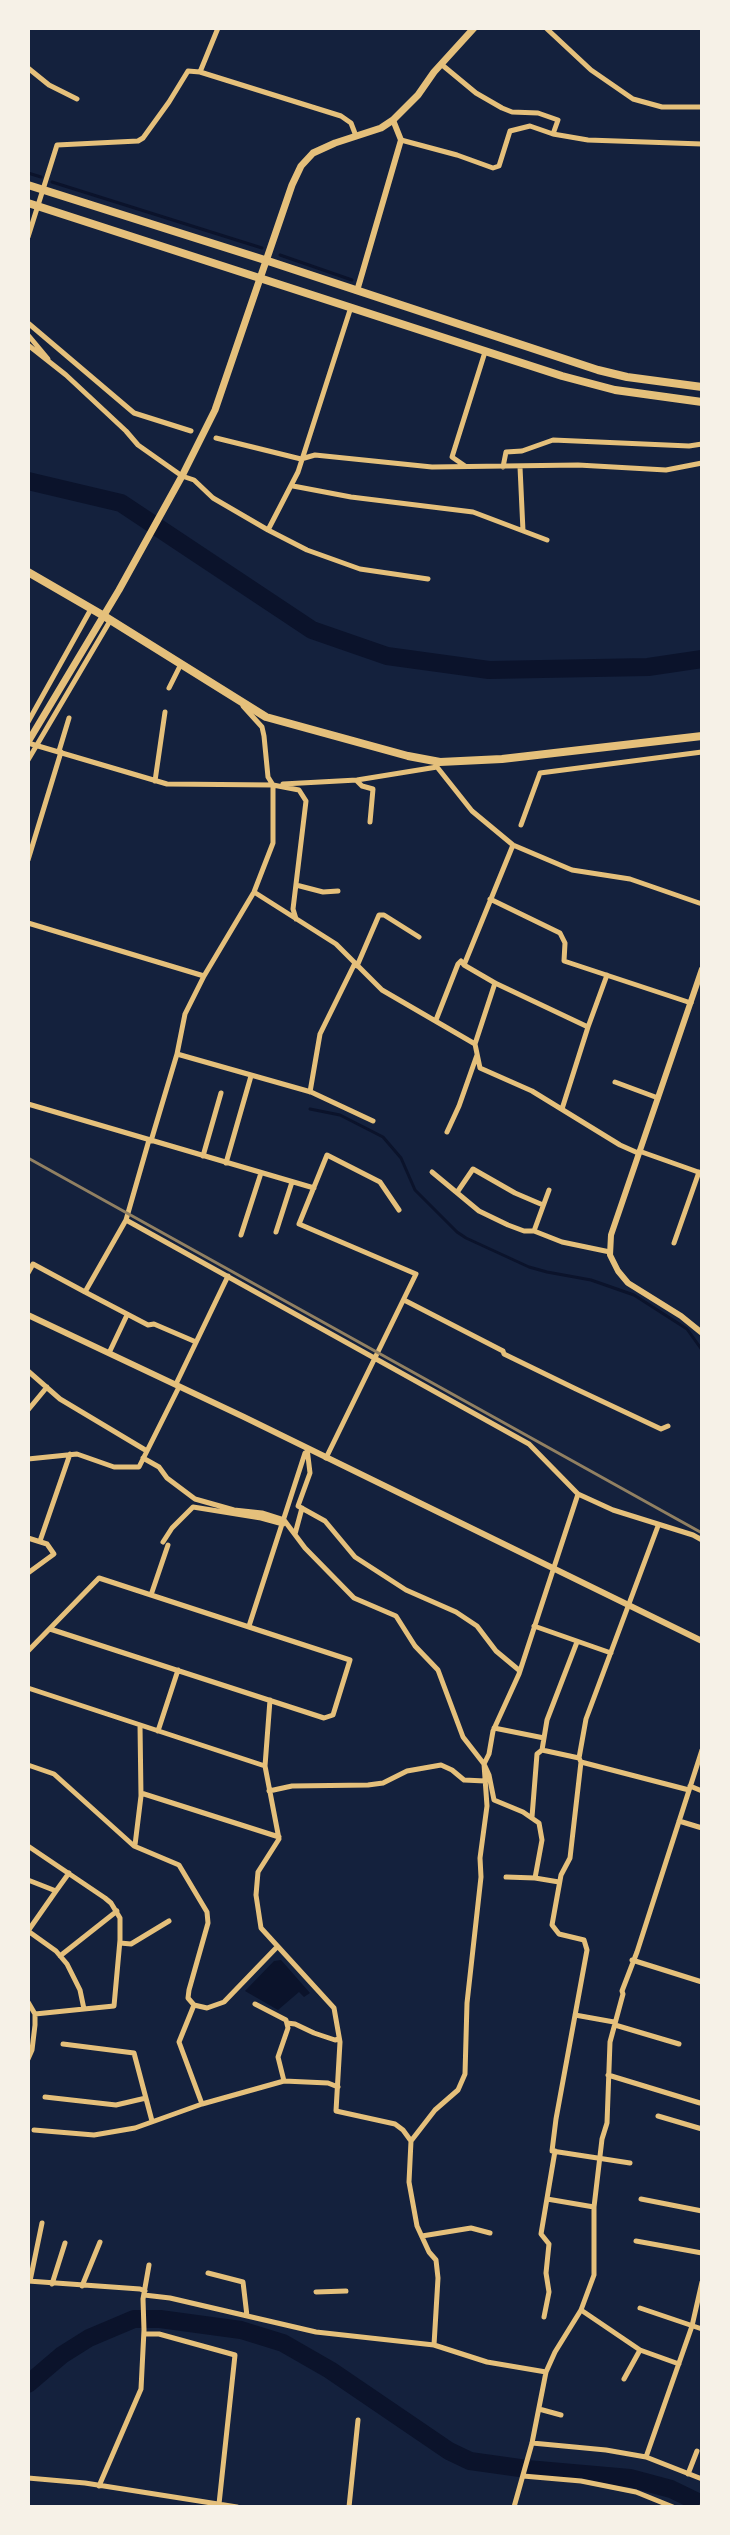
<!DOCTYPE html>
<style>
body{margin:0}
#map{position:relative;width:730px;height:2535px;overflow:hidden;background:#14213d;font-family:"PT Sans",sans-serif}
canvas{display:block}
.frame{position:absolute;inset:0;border:30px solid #f6f1e7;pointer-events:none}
</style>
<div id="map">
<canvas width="730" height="2535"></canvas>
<div class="frame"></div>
</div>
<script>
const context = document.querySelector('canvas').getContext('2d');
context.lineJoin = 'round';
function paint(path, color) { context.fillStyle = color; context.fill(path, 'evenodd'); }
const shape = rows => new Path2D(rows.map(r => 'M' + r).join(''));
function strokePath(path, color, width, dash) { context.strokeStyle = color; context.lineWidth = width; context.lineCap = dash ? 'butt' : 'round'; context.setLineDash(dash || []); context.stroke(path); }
paint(shape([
 [281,1960,310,1993,304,1997,299,1992,278,2010,245,1991,274,1961]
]), '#0b132b');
strokePath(shape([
 [28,173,41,177],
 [52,182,262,248],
 [280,255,352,280],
 [310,1109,340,1115,383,1137,401,1158,415,1190,457,1232,466,1238,529,1267,547,1272,591,1280,634,1295,687,1329,702,1350]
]), '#0b132b', 3);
strokePath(shape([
 [28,481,121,503,312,630,387,656,489,670,648,667,702,659],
 [28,2384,62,2355,89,2338,134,2319,160,2319,241,2330,283,2343,330,2370,449,2451,470,2461,527,2469,630,2478,671,2489,702,2504]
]), '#0b132b', 18);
strokePath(shape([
 [546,28,591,70,633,99,662,107,702,107],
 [441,64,476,93,502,108,512,112,538,113,558,120,553,134],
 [28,68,49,85,77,99],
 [200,72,218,28],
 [401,140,457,155,493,168,499,166,510,131,530,126,553,134,588,140,702,144],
 [28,237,57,145,138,141,143,138,169,102,188,71,200,72,341,116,351,123,356,136],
 [28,323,134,413,191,431],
 [28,335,48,359],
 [28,345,66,375,126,431,138,445,182,476,194,480,213,498,268,530,307,550,360,569,428,579],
 [216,438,301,459,315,455,432,467,578,465,666,470,702,463],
 [465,466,452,457,485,352],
 [503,467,506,452,522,451,553,440,689,446,702,444],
 [520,467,523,531],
 [293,486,351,497,473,512,547,540],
 [268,530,298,472,351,307],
 [169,688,181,664],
 [28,722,91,609],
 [28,743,167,784,273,785,299,790,306,801,293,909,296,919],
 [59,751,69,718],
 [28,760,110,621],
 [437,767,472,811,513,845,572,870,630,879,702,904],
 [155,781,165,712],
 [357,781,362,786,373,789,370,822],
 [283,784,357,780,437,767],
 [521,825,540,773,702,752],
 [513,845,464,965,495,983,588,1027,562,1109],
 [28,860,61,752],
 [296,885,323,892,338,891],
 [254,892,336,944,382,990,475,1044,480,1068,532,1091,620,1145,638,1153],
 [490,899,560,933,565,943,564,961,691,1003],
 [28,923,204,976],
 [357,966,379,915,384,915,419,937],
 [436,1020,458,964,461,961,464,965],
 [588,1027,607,975],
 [475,1044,495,983],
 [177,1054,311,1092,373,1121],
 [615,1082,658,1098],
 [310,1092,320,1034,355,963],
 [28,1104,314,1188],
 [447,1132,459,1106,477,1055],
 [151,1141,177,1054,185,1014,204,976,254,892,273,843,273,785,268,777,264,736,262,727,243,706],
 [639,1151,701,1173],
 [203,1156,221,1093],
 [226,1163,251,1076],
 [432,1172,479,1211,508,1225,524,1231,534,1231,562,1242,610,1252],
 [458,1191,473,1169,515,1193,543,1205],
 [126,1220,149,1140],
 [534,1231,549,1190],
 [276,1232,292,1182],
 [241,1235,261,1173],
 [674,1243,699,1172],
 [28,1273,33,1264,85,1292,126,1220,529,1444,578,1494,613,1510,693,1535,702,1540],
 [85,1292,148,1325,154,1324,196,1342],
 [404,1300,503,1351,504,1354,576,1389,661,1429,668,1426],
 [109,1353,127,1315],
 [28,1371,60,1399,147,1451],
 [176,1384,228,1276],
 [28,1410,47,1387],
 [307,1448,310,1473,298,1506,325,1521,355,1557,406,1590,456,1612,477,1626,496,1651,520,1671],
 [143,1458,159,1467,167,1478,195,1499,234,1510,262,1513,284,1520,305,1548,354,1598,396,1616,415,1646,438,1670,463,1737,484,1764,489,1775,494,1800,523,1812,539,1823,542,1840,535,1878],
 [326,1458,416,1274,299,1224,327,1155,380,1182,399,1210],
 [28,1459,77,1454,114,1467,139,1467,179,1387],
 [295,1534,302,1508],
 [28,1538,47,1544,54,1554,28,1573],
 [40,1541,70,1454],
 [163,1542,172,1528,193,1507,261,1518,283,1524],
 [151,1595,168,1545],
 [249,1626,305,1453],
 [534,1626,611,1653],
 [28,1651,99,1578,350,1660,333,1715,324,1718,50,1629],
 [28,1688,265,1766,279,1839,258,1872,256,1895,261,1928,334,2008,340,2042,336,2111,395,2124,403,2130,411,2141],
 [494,1728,544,1738,542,1750,579,1758],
 [158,1731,178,1670],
 [544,1738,547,1720,577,1642],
 [581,1762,689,1790],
 [28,1765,54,1774,134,1846,179,1865,207,1912,208,1923,189,1990,188,1998,194,2005,207,2008,224,2002,277,1947],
 [265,1766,270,1700],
 [690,1786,702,1791],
 [269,1791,292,1786,368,1785,383,1783,407,1771,441,1765,452,1770,464,1780,485,1781],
 [141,1793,279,1837],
 [532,1817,537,1754,542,1750],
 [679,1821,702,1828],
 [135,1845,141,1796,140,1725],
 [28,1846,105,1898,111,1903,120,1918,120,1940,114,2006,84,2009],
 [506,1877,535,1878,559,1882],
 [28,1880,56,1891,28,1931],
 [56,1891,69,1873],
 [28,1931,56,1951,67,1964,80,1990,84,2009,35,2014],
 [120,1943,131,1944,169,1921],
 [60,1956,117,1911],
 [632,1960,702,1982],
 [28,2002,35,2014,35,2025,32,2050,28,2059],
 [255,2004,286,2020,288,2028,278,2057,284,2081],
 [575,2015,614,2022],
 [287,2023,295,2024,314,2033,335,2040,339,2039],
 [615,2025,679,2044],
 [63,2044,134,2053,152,2121],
 [608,2075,700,2103],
 [45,2097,116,2105,146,2098],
 [202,2104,284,2081,328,2083,338,2087],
 [658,2116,702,2129],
 [34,2130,94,2135,135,2128,202,2104,179,2042,194,2005],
 [630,2163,552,2151,556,2119,587,1950,584,1940,559,1934,552,1925,561,1875,570,1858,581,1762,579,1758,586,1719,658,1526],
 [547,2199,594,2207],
 [641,2199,702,2211],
 [422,2236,471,2228,490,2233],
 [636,2241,702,2253],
 [208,2273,243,2282,247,2316],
 [28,2281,140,2289,145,2291],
 [30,2281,42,2223],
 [52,2284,65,2243],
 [82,2286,100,2242],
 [316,2292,346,2291],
 [144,2295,170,2298,316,2332,434,2345,487,2362,546,2372],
 [640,2308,702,2329],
 [581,2310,640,2350],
 [544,2317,549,2292,546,2273,549,2244,541,2234,555,2151],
 [144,2334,159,2334,235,2355,219,2504],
 [434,2345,438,2278,436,2260,429,2252,417,2226,409,2182,411,2141,435,2110,458,2090,465,2074,467,2003,481,1877,480,1858,487,1806,484,1764,489,1754,493,1731,519,1674,578,1494],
 [624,2379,640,2350,679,2364],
 [539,2409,561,2415],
 [532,2443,606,2450,646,2457,702,2479],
 [646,2457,692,2326,702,2282],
 [688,2474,697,2451],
 [523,2476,581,2481,636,2492,673,2507],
 [28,2478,85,2483,237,2507],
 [99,2486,141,2389,144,2330,143,2299,149,2265],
 [349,2507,358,2420],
 [514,2507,532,2443,546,2372,555,2352,581,2310,594,2275,594,2207,602,2139,607,2123,610,2042,623,1994,622,1991,637,1952,702,1750],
 [701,2507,702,2506]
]), '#e5c07b', 5);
strokePath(shape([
 [357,291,401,140,393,120],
 [702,969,611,1235,610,1255,618,1271,628,1283,681,1316,702,1333],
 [28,1315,244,1417,702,1641]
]), '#e5c07b', 6);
strokePath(shape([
 [28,742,119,590,182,476,215,410,292,185,301,166,313,153,335,143,381,128,393,120,418,95,434,72,474,28]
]), '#e5c07b', 7);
strokePath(shape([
 [28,185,268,261,598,370,627,377,702,387],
 [28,203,562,376,615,390,702,402],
 [28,572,104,616,266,717,408,756,440,762,502,759,702,736]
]), '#e5c07b', 8);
strokePath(shape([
 [28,1158,702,1533]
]), '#918062', 3);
</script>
